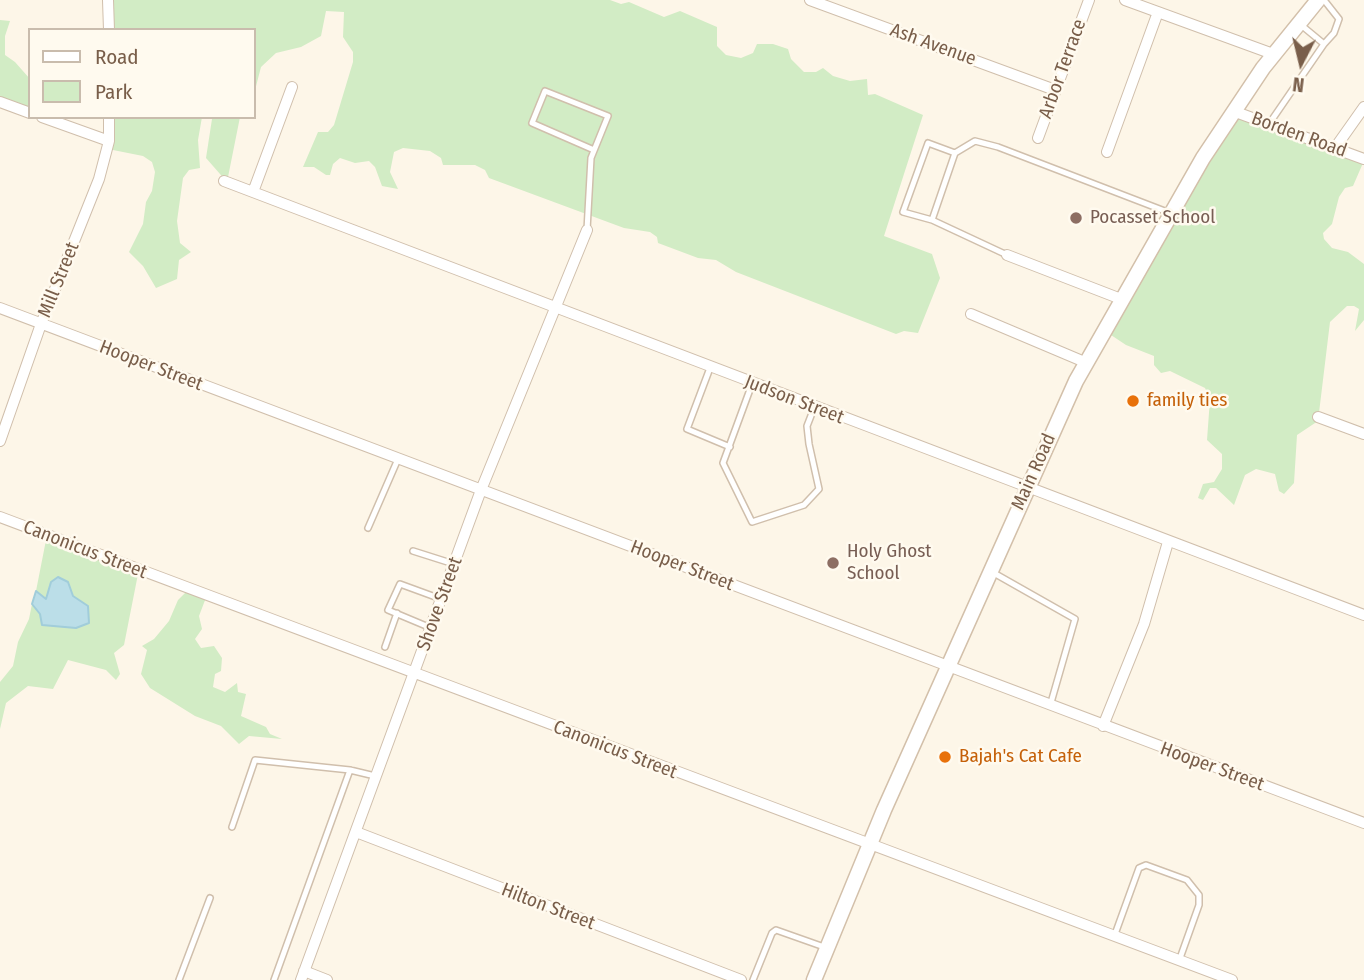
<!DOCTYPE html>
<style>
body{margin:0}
#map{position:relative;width:1364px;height:980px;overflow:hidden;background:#fdf6e8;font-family:"Fira Sans Condensed",sans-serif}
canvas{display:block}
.legend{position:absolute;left:28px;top:28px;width:228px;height:91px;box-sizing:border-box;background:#fffaef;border:2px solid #c9bcad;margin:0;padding:9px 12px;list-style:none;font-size:21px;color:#795e4a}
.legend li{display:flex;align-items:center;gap:14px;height:35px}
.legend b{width:35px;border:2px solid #c9bcad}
.north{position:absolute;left:1266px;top:28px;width:70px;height:70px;-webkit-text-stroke:5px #fffaef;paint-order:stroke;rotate:187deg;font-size:19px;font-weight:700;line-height:28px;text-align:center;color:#795e4a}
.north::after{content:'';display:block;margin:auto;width:24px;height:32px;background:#795e4a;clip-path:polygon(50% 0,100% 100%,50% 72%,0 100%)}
</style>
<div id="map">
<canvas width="1364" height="980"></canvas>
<ul class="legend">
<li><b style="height:9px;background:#fff"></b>Road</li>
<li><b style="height:19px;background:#d2ecc5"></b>Park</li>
</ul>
<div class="north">N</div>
</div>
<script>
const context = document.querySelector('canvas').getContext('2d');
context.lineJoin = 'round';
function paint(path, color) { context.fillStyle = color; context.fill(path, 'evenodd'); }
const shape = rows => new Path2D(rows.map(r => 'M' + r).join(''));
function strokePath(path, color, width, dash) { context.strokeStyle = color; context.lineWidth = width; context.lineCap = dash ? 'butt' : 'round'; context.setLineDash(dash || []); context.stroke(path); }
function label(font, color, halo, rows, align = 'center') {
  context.font = font + ' "Fira Sans Condensed",sans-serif'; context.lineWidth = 5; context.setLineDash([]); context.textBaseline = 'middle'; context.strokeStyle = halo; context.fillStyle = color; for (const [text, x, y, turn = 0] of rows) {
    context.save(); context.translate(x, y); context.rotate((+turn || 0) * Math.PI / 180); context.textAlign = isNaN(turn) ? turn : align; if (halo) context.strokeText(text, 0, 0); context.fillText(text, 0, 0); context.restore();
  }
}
paint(shape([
 [107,0,610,0,621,4,629,2,664,17,680,11,717,27,717,46,726,55,741,58,753,53,757,44,773,44,788,49,791,59,804,72,816,72,823,68,833,76,850,81,867,79,868,95,875,94,923,115,884,236,932,254,940,278,918,333,904,331,896,334,736,272,716,260,698,258,658,243,657,237,650,232,624,228,489,178,485,170,475,165,443,165,441,158,430,151,403,148,394,152,390,172,398,189,382,186,375,167,369,161,355,163,340,158,333,164,330,175,326,175,314,167,303,167,318,132,328,132,334,125,353,62,353,52,343,37,344,12,326,11,321,36,301,47,276,53,261,67,254,94,254,30,108,30],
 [0,20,10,21,5,36,5,55,15,62,30,79,28,113,0,104],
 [1231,115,1363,163,1353,186,1345,188,1339,197,1332,224,1323,233,1324,239,1332,248,1348,252,1364,264,1364,320,1355,331,1359,309,1354,306,1347,306,1330,322,1318,421,1297,435,1294,483,1284,494,1279,491,1275,474,1256,469,1245,475,1234,505,1216,488,1210,488,1203,500,1198,498,1203,484,1214,482,1222,469,1222,454,1207,440,1210,399,1205,388,1170,371,1161,373,1154,365,1154,356,1126,345,1105,331],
 [108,117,202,117,198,140,200,168,189,170,183,178,177,221,180,243,191,252,179,260,177,279,156,288,143,266,129,252,143,224,146,202,152,191,155,172,152,162,143,156,108,149],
 [205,117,240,117,227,182,206,158,212,119],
 [47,535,139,569,124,645,114,653,120,674,116,680,106,670,68,660,53,689,28,686,6,703,0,729,0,682,13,666,18,642,29,619,32,604,40,614,88,606,73,596,58,577,51,582,46,600,36,591],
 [190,588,207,595,199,616,202,629,195,639,201,648,214,646,222,658,221,671,215,674,213,687,225,692,237,683,238,692,246,694,241,716,266,727,270,734,282,739,249,736,239,744,221,726,195,716,150,688,141,674,147,650,142,646,154,639,169,621,178,600]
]), '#d2ecc5');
const water = shape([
 [58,577,68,582,73,596,88,606,89,623,76,628,42,625,40,614,32,604,36,591,46,599,51,582,58,577]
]);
paint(water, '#bbdee8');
strokePath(water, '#a1cdda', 2);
const lane = shape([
 [1324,44,1334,33,1339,19,1324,0],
 [1269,124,1324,44,1301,25],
 [955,153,975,141,998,147,1170,213],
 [932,220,955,153,928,143,903,212,932,220,1007,255],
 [587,230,591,158,608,116,545,91,532,123,594,150],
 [710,368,687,429,730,447],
 [752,384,723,463,752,522,804,505,819,489,809,444,807,426,814,408],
 [368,528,398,459],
 [413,551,454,564],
 [992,572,1075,619,1050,706],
 [431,628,388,610,400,584,441,599],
 [385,647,397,613],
 [232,827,255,760,350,770],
 [1114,937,1139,868,1146,865,1187,880,1199,895,1199,905,1179,961],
 [179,980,210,898],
 [274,980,350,770,375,776],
 [753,980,772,933,776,930,827,948]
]);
const street = shape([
 [108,0,109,30],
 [810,0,1055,90],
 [1125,0,1273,54],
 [0,102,30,113],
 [1233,111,1364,159],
 [42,117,109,141],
 [1038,138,1089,0],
 [1335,148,1364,107],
 [1107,152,1158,12],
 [224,181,1364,615],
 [253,192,292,87],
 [1007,255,1121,299],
 [0,308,1364,823],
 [971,314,1087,363],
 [1318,417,1364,434],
 [0,441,41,324,99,179,109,141,109,117],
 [0,517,1232,980],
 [1103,726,1144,624,1168,542],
 [356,832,741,980],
 [304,971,327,980],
 [301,980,481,490,587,230]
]);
const secondary = shape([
 [814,980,884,810,1076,381,1203,158,1263,68,1318,0]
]);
strokePath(lane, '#d0bfac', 8);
strokePath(street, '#d0bfac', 12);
strokePath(secondary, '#d3c0aa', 17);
strokePath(lane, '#fff', 5);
strokePath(street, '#fff', 10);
strokePath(secondary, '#fff', 14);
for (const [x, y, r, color] of [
 [1076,218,7,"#8d6e63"],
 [1133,401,7,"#e8710a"],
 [833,563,7,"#8d6e63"],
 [945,757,7,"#e8710a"]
]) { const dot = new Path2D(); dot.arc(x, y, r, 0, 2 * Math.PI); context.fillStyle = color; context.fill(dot); strokePath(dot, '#fffaef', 2.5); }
label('19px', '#795e4a', '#fffaef', [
 ["Ash Avenue",933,45,20],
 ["Arbor Terrace",1063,69,-70],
 ["Borden Road",1299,135,20],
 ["Mill Street",59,280,-68],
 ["Hooper Street",151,366,21],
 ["Judson Street",794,400,21],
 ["Main Road",1034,472,-66],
 ["Canonicus Street",85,550,21],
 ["Hooper Street",682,566,21],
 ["Shove Street",440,604,-70],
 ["Canonicus Street",615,750,21],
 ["Hooper Street",1212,767,20],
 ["Hilton Street",548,907,21]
]);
label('19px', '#785e54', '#fffaef', [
 ["Pocasset School",1090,218],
 ["Holy Ghost",847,552],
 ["School",847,574]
], 'left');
label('19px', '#c56008', '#fffaef', [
 ["family ties",1147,401],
 ["Bajah's Cat Cafe",959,757]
], 'left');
</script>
